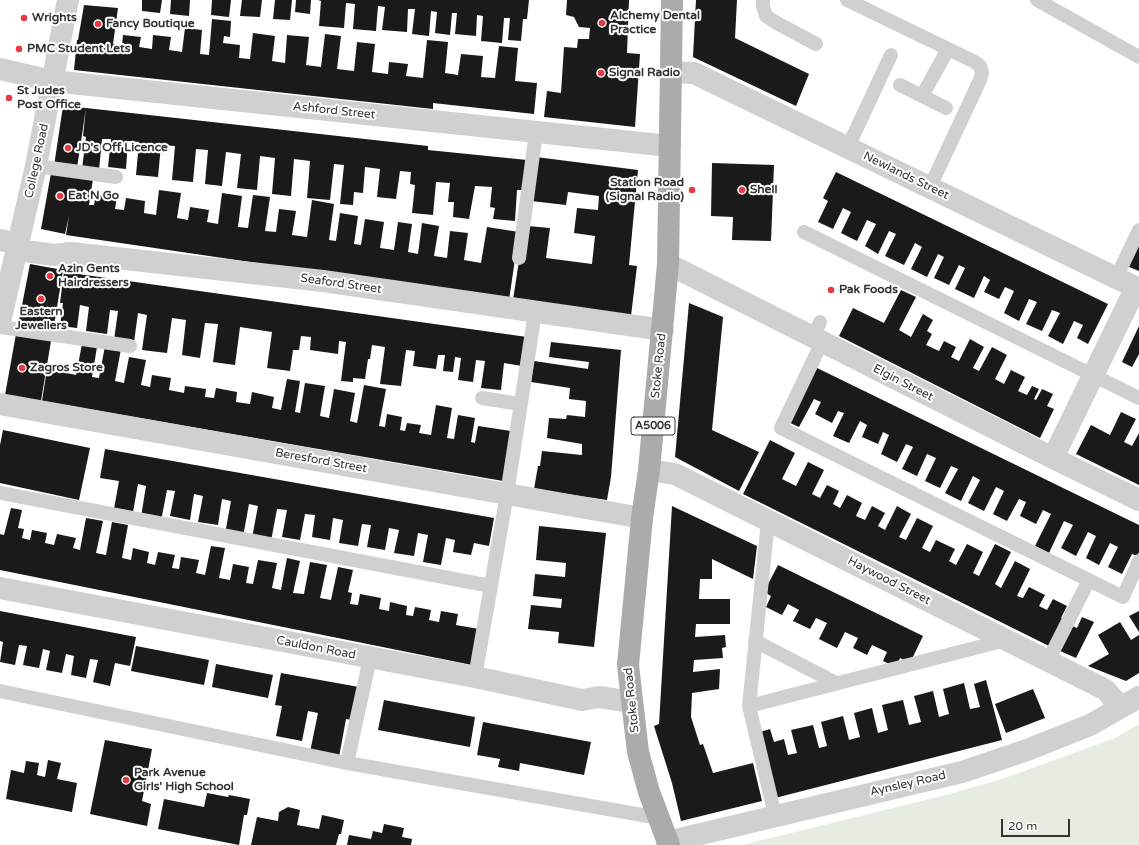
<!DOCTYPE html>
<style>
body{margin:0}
#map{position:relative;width:1139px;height:845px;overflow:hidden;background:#fff;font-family:"Varela Round",sans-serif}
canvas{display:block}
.scale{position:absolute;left:1001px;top:819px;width:69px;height:18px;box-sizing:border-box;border:2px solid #333;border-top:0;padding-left:5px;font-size:12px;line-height:14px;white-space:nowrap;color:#333;-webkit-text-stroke:3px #fff;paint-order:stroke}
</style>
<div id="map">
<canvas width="1139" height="845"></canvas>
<div class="scale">20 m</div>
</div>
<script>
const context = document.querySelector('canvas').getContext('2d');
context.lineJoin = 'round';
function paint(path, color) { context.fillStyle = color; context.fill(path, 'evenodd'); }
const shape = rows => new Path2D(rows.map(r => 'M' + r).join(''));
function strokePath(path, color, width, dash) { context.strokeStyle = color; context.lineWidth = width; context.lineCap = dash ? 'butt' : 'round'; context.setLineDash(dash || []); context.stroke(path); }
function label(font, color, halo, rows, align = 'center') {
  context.font = font + ' "Varela Round",sans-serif'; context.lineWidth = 4; context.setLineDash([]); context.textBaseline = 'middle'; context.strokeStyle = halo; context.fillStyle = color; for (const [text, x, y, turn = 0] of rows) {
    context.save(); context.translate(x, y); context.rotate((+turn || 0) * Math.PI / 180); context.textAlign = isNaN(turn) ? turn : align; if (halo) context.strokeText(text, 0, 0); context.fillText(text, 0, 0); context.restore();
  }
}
paint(shape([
 [1139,724,1139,845,742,845,946,795,1002,779,1115,738]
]), '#e6ecdf');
paint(shape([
 [142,0,162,0,160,13,142,11],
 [171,0,190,0,189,16,170,14],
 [212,0,231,0,229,17,211,15],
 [242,0,262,0,260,17,240,16],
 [275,0,292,0,290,20,273,19],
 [296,0,311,0,310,14,295,12],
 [318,0,529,0,527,19,523,19,521,41,508,40,510,18,504,18,502,43,481,41,483,16,477,15,476,36,455,34,457,13,452,13,450,35,435,33,437,12,431,11,429,36,412,34,415,9,408,9,407,32,382,30,385,7,378,6,376,31,353,29,355,4,346,3,344,28,319,26,321,1],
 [567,0,629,0,627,53,640,54,635,127,544,117,547,91,561,93,564,47,577,48,578,39,589,39,590,28,579,27,574,17,566,15],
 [696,0,737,0,735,38,809,74,796,106,693,57],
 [84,5,118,8,113,44,122,45,123,35,141,37,139,47,152,49,153,35,171,37,169,50,182,52,185,28,202,30,200,54,209,55,212,19,231,21,230,37,224,36,223,43,240,45,239,58,250,59,253,33,275,36,272,61,285,63,287,35,309,37,306,65,321,67,325,34,341,36,337,69,354,71,357,42,375,44,372,72,388,74,389,62,408,64,406,76,423,78,427,40,448,42,445,73,458,75,461,54,483,56,481,77,495,78,499,46,518,48,515,81,537,83,534,114,433,103,433,109,74,70,77,40,78,40],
 [63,106,86,108,77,168,54,166],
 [86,108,428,146,428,150,527,160,524,190,517,190,515,221,493,219,495,208,490,207,492,187,475,186,469,219,453,217,454,202,448,202,450,183,436,182,433,215,412,213,415,185,410,184,411,172,400,171,396,199,377,197,380,169,365,167,363,193,354,192,353,205,340,204,344,165,334,164,330,200,307,198,310,161,294,159,291,196,272,194,275,158,260,156,257,190,237,188,241,154,226,152,222,186,205,184,208,150,196,149,193,182,172,180,175,146,161,145,158,177,136,175,139,142,128,141,126,169,108,167,111,139,102,139,99,170,82,169,86,137,83,136],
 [536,157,638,170,629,265,637,266,631,316,513,300,520,254,528,226,550,228,546,258,592,264,595,236,574,233,577,208,598,210,599,196,568,192,566,205,531,201],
 [712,163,774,165,771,241,732,240,733,217,711,216],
 [836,172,1108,304,1088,344,1077,338,1083,325,1074,321,1063,344,1048,336,1060,313,1052,310,1042,331,1026,324,1037,302,1029,299,1019,321,1004,313,1014,291,1005,287,999,299,984,292,990,280,984,276,974,298,955,289,965,268,959,265,949,285,934,278,944,257,938,254,927,277,911,269,922,247,915,243,904,265,885,256,896,234,889,231,878,254,865,246,876,224,867,220,857,241,841,233,851,212,843,208,833,229,818,222,828,201,823,198],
 [51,173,93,179,89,205,94,205,96,194,117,197,115,209,124,210,126,198,145,201,144,213,156,215,159,190,181,193,177,218,188,220,190,207,209,210,207,222,218,224,222,193,242,196,238,227,248,228,253,195,270,197,265,231,276,232,279,209,296,211,292,235,307,237,312,200,334,204,329,240,336,241,340,213,358,216,354,244,361,245,365,219,384,222,380,248,394,250,398,222,412,224,408,252,418,254,422,223,439,226,434,256,447,258,450,231,468,233,464,260,481,263,487,227,519,232,509,300,66,235,69,216,65,234,41,229],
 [1139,245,1139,271,1129,267],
 [30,264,63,270,53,332,18,326],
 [64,272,527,337,522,366,504,363,501,390,481,388,485,361,476,360,473,382,458,380,461,358,455,357,453,372,443,371,445,355,438,355,436,369,413,366,415,351,406,350,401,386,380,384,385,347,372,345,370,359,368,359,365,379,353,378,353,382,341,381,346,342,339,341,338,354,310,350,311,337,301,336,299,350,293,350,290,371,267,368,272,332,240,327,235,365,213,362,218,324,205,323,200,358,182,355,186,320,172,318,167,353,142,350,147,315,138,313,134,342,114,340,118,311,110,310,107,334,86,331,89,307,80,305,77,328,60,326,63,303,60,303],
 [901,290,916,297,899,330,911,337,923,314,933,320,927,331,932,334,926,345,939,351,944,341,956,347,951,357,959,361,970,339,984,347,973,368,979,371,992,347,1007,355,995,379,1004,384,1011,370,1025,377,1018,391,1027,395,1032,386,1039,389,1034,399,1036,400,1042,389,1053,394,1047,406,1054,409,1040,438,839,336,853,308,884,323],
 [689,303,723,317,712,430,759,452,739,491,675,457],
 [1139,326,1139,354,1132,367,1122,362],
 [16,334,51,341,41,401,5,395],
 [551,342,621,350,611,477,607,500,534,489,538,466,540,466,542,451,582,455,582,444,547,438,549,418,566,419,567,415,585,417,586,401,569,399,570,388,531,382,534,361,588,369,589,362,549,357],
 [82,344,97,347,92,377,99,378,105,346,121,349,115,381,124,383,129,357,146,360,141,385,150,387,152,375,171,378,169,390,184,393,185,386,206,389,205,397,214,398,216,388,237,392,236,402,250,404,252,392,274,397,272,408,281,410,287,379,300,381,295,412,300,413,305,383,325,386,320,416,329,418,334,389,355,393,350,421,357,423,364,385,386,389,379,426,385,427,387,414,402,417,400,430,405,431,407,423,421,425,419,433,431,435,436,405,452,408,447,438,454,439,458,415,475,418,471,442,475,443,478,426,511,431,503,481,42,401,47,369,76,375],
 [815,367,1139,525,1139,552,1137,556,1132,554,1122,574,1108,567,1118,547,1110,543,1099,565,1086,558,1096,536,1088,532,1076,556,1061,548,1073,525,1064,521,1049,553,1035,546,1051,514,1043,510,1036,524,1020,516,1026,502,1019,499,1007,521,993,514,1004,491,996,487,984,511,968,503,980,480,973,476,961,501,945,493,958,469,951,466,940,488,925,481,936,458,927,454,917,476,902,469,913,447,906,444,897,462,881,454,889,435,883,432,878,444,862,437,867,425,860,421,849,443,833,436,844,413,838,411,832,423,815,414,821,402,814,399,799,427,788,422],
 [1121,412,1136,419,1124,442,1132,446,1139,433,1139,485,1076,454,1091,425,1110,435],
 [3,430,90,448,79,500,0,483,0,445],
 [770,440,795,453,782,479,796,486,808,462,824,470,812,494,820,498,827,485,839,491,833,504,840,508,847,495,862,503,856,516,865,520,872,506,885,513,878,526,885,530,897,506,911,514,899,537,906,540,917,518,933,526,922,548,930,552,936,540,955,549,949,561,956,565,967,544,983,552,973,573,979,576,995,544,1011,552,995,584,1001,588,1015,561,1030,569,1017,596,1023,598,1029,587,1045,595,1039,606,1047,610,1053,599,1067,606,1061,618,1065,619,1051,647,743,494],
 [105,449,494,518,489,546,474,543,471,555,453,552,455,540,446,538,441,565,423,562,428,535,418,533,414,556,394,553,399,530,389,528,385,550,367,547,371,525,362,524,358,546,339,543,343,520,333,518,330,540,312,537,315,515,305,514,300,540,282,537,287,510,277,509,271,541,252,538,258,506,249,504,243,537,225,534,231,501,222,499,218,525,198,522,203,496,194,494,190,520,170,516,175,491,167,490,161,521,141,517,146,486,138,484,133,512,114,509,119,481,100,478],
 [672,506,757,546,753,579,712,559,712,579,700,579,699,599,730,599,730,624,696,624,695,637,725,635,726,647,722,648,723,658,694,660,693,672,720,669,719,689,692,693,691,717,700,745,703,744,713,773,753,763,762,801,681,821,672,783,654,726,659,724],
 [11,508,22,510,18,528,24,529,22,538,30,540,32,530,47,533,45,543,54,545,57,534,76,538,73,548,80,550,86,518,103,521,96,553,106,555,112,522,128,525,122,558,131,560,133,548,149,552,147,563,155,565,158,552,175,555,172,568,179,569,181,557,199,560,196,573,205,575,211,546,225,548,219,578,230,580,233,564,249,567,246,583,253,584,258,560,277,563,272,588,281,590,287,558,300,561,293,593,304,594,310,562,327,565,320,598,331,600,338,567,353,570,348,592,352,593,350,604,358,605,360,594,381,598,379,609,389,611,390,602,407,606,406,615,413,616,415,607,431,610,429,620,439,622,441,611,458,614,456,625,479,629,472,665,0,570,0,534,4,535],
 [539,526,606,533,594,647,558,643,559,632,528,629,531,605,561,608,562,599,533,596,535,574,565,577,566,563,536,560],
 [778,565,923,636,910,663,900,658,896,667,883,661,887,652,872,645,867,655,853,648,858,638,845,632,837,648,819,639,827,623,816,618,810,629,793,621,799,610,788,604,782,615,766,607,771,596,764,592],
 [0,611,136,637,130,666,115,663,110,686,93,682,98,660,90,659,86,678,71,675,74,656,66,654,62,673,46,670,50,651,43,649,39,668,23,665,27,646,19,645,15,665,0,662,3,642,0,641],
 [1139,611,1139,632,1129,616],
 [1082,617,1094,622,1076,658,1060,651,1072,626,1077,628],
 [1120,622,1131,640,1139,635,1139,673,1126,681,1088,666,1109,654,1098,635],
 [136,646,209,660,204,685,131,671],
 [216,664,273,675,268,698,212,687],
 [281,673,359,687,352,720,346,719,339,757,310,752,318,713,308,711,302,741,276,736,282,706,275,705],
 [986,680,1002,740,771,799,760,732,770,729,774,742,784,739,788,755,797,753,791,730,813,725,819,748,827,746,821,722,843,716,849,740,860,737,854,713,872,708,878,733,888,730,882,705,903,700,909,725,921,722,914,696,933,691,939,717,949,714,943,689,964,683,970,709,980,707,974,684],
 [1033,689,1045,718,1006,733,995,704],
 [384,700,475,717,470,747,378,730],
 [483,722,591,742,584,775,520,763,519,771,498,767,500,759,477,755],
 [105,740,152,749,142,801,151,804,147,826,90,814],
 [48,760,61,763,57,779,77,783,72,812,6,799,11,770,24,773,26,761,39,763,37,775,45,777],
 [207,793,228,797,229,795,250,799,247,815,244,815,239,845,158,829,164,799,204,807],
 [288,807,300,810,297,825,319,829,322,815,344,820,341,834,339,834,336,845,251,845,257,817,278,821,279,812],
 [384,824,404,828,402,837,412,839,411,845,347,845,349,835,371,839,373,831,382,833]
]), '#1a1a1a');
strokePath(shape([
 [763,0,763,6,766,16,775,22,816,44],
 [847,0,975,62,980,66,982,73,980,80,930,187],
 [1037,0,1139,57],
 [900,85,946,108],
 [922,96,948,49],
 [848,147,891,55],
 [36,166,116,177],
 [804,232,1139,398],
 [519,258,536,132],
 [1116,278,1139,230],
 [0,327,130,346],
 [813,338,820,322],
 [822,342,781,428,1123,597,1139,561],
 [482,398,520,404],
 [0,493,491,586],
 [768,521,749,706,1006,640],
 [755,641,836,683],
 [1048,661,1089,580],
 [475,677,507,494,535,312],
 [0,691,347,763,659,818],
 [749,706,775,815],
 [347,763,370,658]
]), '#d0d0d0', 14);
strokePath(shape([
 [0,69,52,81,670,146],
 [671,72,694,73,1139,289],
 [0,240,19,244],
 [18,250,54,255,71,253,323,281,663,330],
 [668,264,1053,458,1139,500],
 [0,322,36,166,68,0],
 [0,404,642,518],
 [1053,458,1136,287],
 [649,470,675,474,1106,690,1120,707],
 [0,588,475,677,582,700,599,697,632,702],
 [667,842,962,772,1027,750,1090,725,1139,697]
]), '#d0d0d0', 22);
strokePath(shape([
 [669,845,649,792,638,752,628,665,642,518,649,470,668,264,672,0]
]), '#ababab', 22);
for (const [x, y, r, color] of [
 [24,18,4,"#e63946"],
 [602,23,4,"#e63946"],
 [98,24,4,"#e63946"],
 [19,49,4,"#e63946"],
 [601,73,4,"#e63946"],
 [9,98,4,"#e63946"],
 [68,148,4,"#e63946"],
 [692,190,4,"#e63946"],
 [742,190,4,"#e63946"],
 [60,196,4,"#e63946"],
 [50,276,4,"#e63946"],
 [831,290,4,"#e63946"],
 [41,299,4,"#e63946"],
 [22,368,4,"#e63946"],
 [126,780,4,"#e63946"]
]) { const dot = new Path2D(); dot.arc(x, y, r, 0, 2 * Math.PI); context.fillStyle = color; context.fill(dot); strokePath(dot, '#fff', 1.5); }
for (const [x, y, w] of [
 [653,426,44]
]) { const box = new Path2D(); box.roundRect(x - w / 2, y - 9, w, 18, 3); context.fillStyle = '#fff'; context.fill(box); strokePath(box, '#333', 1); }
label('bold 11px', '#333', null, [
 ["A5006",653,426]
]);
label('bold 12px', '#333', '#fff', [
 ["Alchemy Dental",610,16],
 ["Practice",610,30],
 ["Wrights",32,18],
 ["Fancy Boutique",106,24],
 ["PMC Student Lets",27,49],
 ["Signal Radio",609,73],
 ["St Judes",17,91],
 ["Post Office",17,105],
 ["JD's Off Licence",76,148],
 ["Station Road",684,183,"right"],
 ["(Signal Radio)",684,197,"right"],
 ["Shell",750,190],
 ["Eat N Go",68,196],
 ["Azin Gents",58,269],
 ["Hairdressers",58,283],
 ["Pak Foods",839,290],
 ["Eastern",41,312,"center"],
 ["Jewellers",41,326,"center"],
 ["Zagros Store",30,368],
 ["Park Avenue",134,773],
 ["Girls' High School",134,787]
], 'left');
label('12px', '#333', '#fff', [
 ["Ashford Street",334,111,6],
 ["College Road",37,161,-78],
 ["Newlands Street",906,176,26],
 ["Seaford Street",341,284,8],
 ["Stoke Road",659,366,-84],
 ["Elgin Street",903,383,27],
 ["Beresford Street",321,461,10],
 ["Haywood Street",889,581,27],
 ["Cauldon Road",316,648,11],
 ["Stoke Road",632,700,-96],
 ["Aynsley Road",908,784,-13]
]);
</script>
